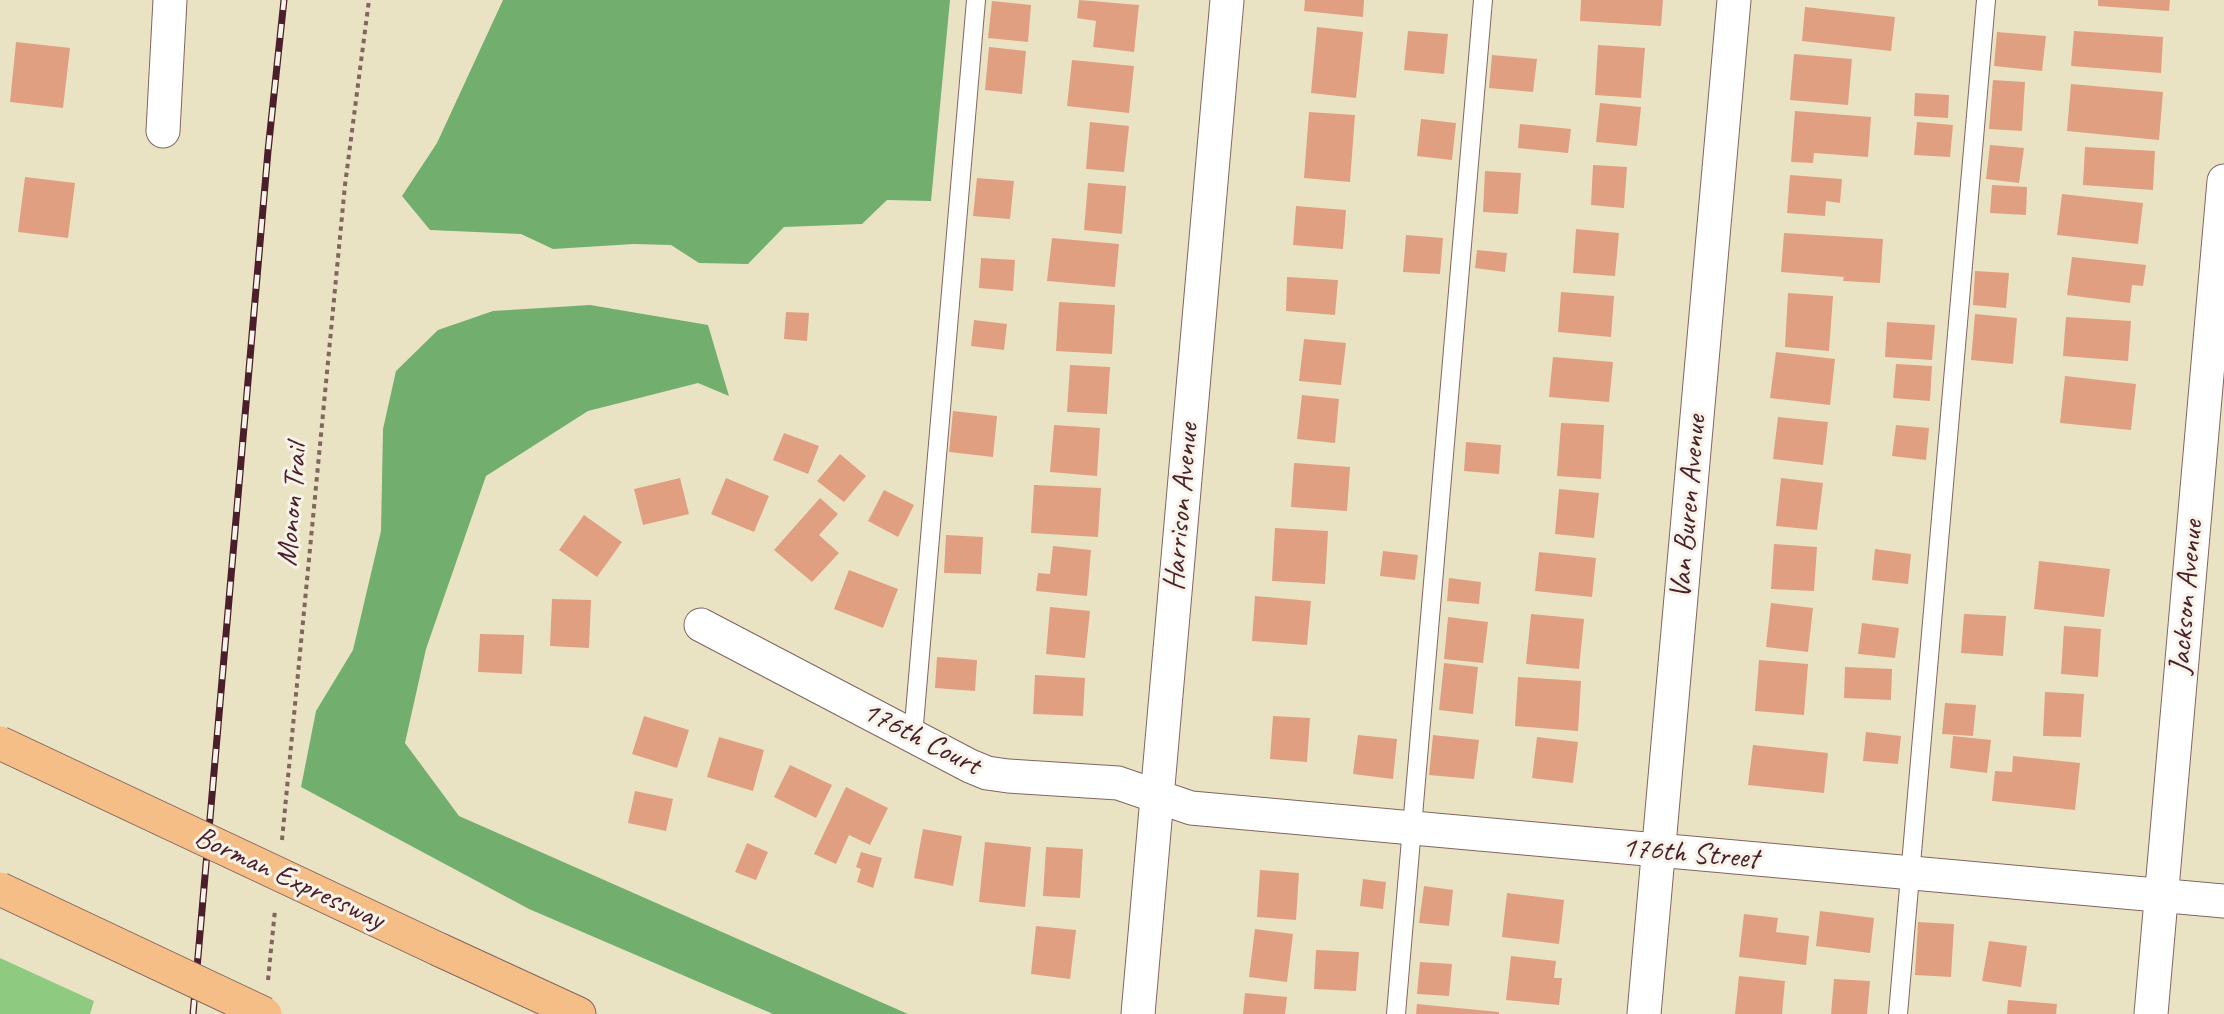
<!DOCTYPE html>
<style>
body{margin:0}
canvas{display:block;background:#eae3c3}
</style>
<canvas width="2224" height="1014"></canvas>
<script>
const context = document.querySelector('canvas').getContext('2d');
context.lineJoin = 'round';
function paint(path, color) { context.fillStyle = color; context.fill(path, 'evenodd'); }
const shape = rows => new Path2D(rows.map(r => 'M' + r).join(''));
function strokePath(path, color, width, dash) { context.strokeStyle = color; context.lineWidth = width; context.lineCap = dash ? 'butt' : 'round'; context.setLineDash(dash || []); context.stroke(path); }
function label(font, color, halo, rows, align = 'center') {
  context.font = font + ' Caveat,sans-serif'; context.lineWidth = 6; context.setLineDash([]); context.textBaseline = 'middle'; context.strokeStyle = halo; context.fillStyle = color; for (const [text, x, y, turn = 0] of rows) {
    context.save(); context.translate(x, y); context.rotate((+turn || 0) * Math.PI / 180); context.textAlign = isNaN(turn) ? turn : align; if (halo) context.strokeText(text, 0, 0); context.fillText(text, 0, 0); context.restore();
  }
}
paint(shape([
 [0,958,94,1001,90,1014,0,1014]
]), '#8ecb81');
paint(shape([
 [503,0,950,0,931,201,887,200,862,224,784,227,748,264,699,263,671,245,634,244,553,249,521,234,430,230,402,196,437,143],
 [590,305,708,325,729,396,698,383,588,411,486,476,426,649,405,743,459,816,908,1014,773,1014,529,909,301,787,316,711,353,650,381,531,383,429,396,371,438,330,493,311]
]), '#72af6f');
paint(shape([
 [1079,0,1139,5,1134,52,1093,47,1096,21,1077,18],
 [1305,0,1364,0,1363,17,1304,11],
 [1581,0,1663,0,1661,26,1580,21],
 [2098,0,2170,0,2169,11,2098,6],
 [992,1,1031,5,1028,42,988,38],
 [1805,7,1895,17,1891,51,1802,41],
 [1317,27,1363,32,1356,98,1311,93],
 [1408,31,1448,34,1444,74,1404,70],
 [2074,31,2163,37,2161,73,2071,66],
 [1997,32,2046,36,2042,71,1994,66],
 [16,42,70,48,63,108,10,102],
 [1598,45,1645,48,1641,98,1595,95],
 [989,47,1026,51,1022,94,985,90],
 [1794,54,1852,59,1848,105,1790,100],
 [1492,55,1537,59,1533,92,1489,88],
 [1072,60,1134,66,1129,113,1067,106],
 [1993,80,2025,82,2022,131,1989,129],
 [2071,84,2163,92,2159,140,2067,131],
 [1915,93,1949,95,1948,118,1914,116],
 [1600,103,1641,107,1637,146,1596,142],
 [1795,111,1871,117,1868,157,1814,153,1813,163,1791,162],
 [1309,112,1355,115,1350,182,1304,178],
 [1421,119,1456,123,1452,160,1417,156],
 [1090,122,1129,126,1124,172,1086,169],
 [1917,122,1953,125,1950,157,1914,155],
 [1520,124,1571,129,1568,153,1518,148],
 [1990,145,2024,148,2019,183,1986,179],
 [2085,147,2155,151,2153,190,2083,185],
 [1593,165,1627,167,1624,208,1591,205],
 [1485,171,1521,173,1518,214,1483,212],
 [1790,175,1842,179,1840,203,1826,201,1825,216,1787,213],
 [25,177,75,183,68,238,18,232],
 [977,178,1014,181,1010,219,973,216],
 [1088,183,1126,186,1122,234,1084,230],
 [1992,185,2027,187,2026,215,1990,213],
 [2062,194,2143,203,2138,244,2057,235],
 [1296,206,1346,210,1343,249,1293,245],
 [1576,229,1619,233,1615,276,1573,273],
 [1784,233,1883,239,1880,283,1843,281,1844,277,1781,272],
 [1406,235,1443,238,1440,274,1403,272],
 [1052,238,1119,244,1115,287,1047,281],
 [1477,250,1507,253,1505,272,1475,268],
 [2072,257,2146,265,2143,286,2132,285,2130,303,2067,295],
 [981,258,1015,260,1013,291,979,288],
 [1975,271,2009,273,2006,308,1973,305],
 [1287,277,1338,280,1335,315,1286,311],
 [1561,292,1614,296,1611,337,1558,332],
 [1788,293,1833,296,1829,351,1785,347],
 [1059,302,1115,305,1112,354,1056,351],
 [786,312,809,313,807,341,784,339],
 [1975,314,2017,318,2013,364,1971,360],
 [2066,317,2131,321,2128,361,2063,356],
 [974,320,1007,324,1004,350,971,346],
 [1887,322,1935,325,1932,360,1885,357],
 [1304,339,1346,343,1341,385,1299,381],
 [1776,352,1835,359,1830,405,1770,398],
 [1553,357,1613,362,1609,402,1549,397],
 [1896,364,1932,366,1930,401,1893,398],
 [1070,365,1110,367,1107,414,1067,412],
 [2065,376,2136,384,2131,430,2060,423],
 [1302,395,1339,399,1335,443,1297,439],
 [953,411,997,416,993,457,949,452],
 [1778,417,1828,422,1823,465,1773,459],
 [1561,423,1604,425,1601,479,1557,476],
 [1054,425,1100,428,1097,476,1050,472],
 [1896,425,1929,428,1926,460,1892,456],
 [784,433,819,446,808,474,773,460],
 [1466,442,1501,445,1499,474,1464,471],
 [840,454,866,476,844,502,817,481],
 [1294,463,1350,467,1347,511,1291,507],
 [680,478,689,514,643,525,634,489],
 [726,478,769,496,754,532,711,514],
 [1781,478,1823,483,1817,530,1776,526],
 [1034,485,1101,488,1098,537,1031,533],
 [1559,489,1599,493,1594,538,1555,534],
 [884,490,914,505,898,537,868,521],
 [820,498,838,514,819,535,839,553,812,582,774,550],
 [584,515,622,542,597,577,559,550],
 [1275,528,1328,531,1325,584,1272,581],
 [946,535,983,537,981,574,944,573],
 [1774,544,1817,547,1814,591,1771,589],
 [1053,546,1091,550,1087,596,1036,591,1038,573,1050,574],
 [1875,549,1911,554,1908,584,1872,580],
 [1383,551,1418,555,1415,580,1380,576],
 [1539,552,1596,558,1592,597,1535,591],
 [2039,561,2110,569,2104,617,2034,609],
 [849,570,898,589,883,628,834,609],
 [1449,578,1481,582,1479,604,1447,601],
 [1255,596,1311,601,1307,645,1252,641],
 [552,599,591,600,589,648,550,646],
 [1771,603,1813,608,1808,652,1766,647],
 [1050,607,1090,611,1085,658,1046,654],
 [1531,614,1584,619,1579,669,1526,664],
 [1964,614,2006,616,2003,656,1961,653],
 [1448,617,1488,622,1483,663,1444,659],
 [1862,623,1899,628,1895,658,1858,654],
 [2064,626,2101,629,2098,677,2061,674],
 [480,634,524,635,522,674,478,672],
 [937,657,977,660,975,691,935,688],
 [1759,660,1808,664,1804,715,1755,711],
 [1444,663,1478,667,1473,714,1439,710],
 [1845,667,1892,669,1891,700,1844,698],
 [1035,675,1085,678,1083,716,1033,714],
 [1518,677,1581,681,1578,731,1515,726],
 [2045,692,2084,694,2081,737,2043,736],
 [1945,703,1976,705,1973,736,1942,734],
 [644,716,689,730,677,768,632,754],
 [1273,716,1310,718,1307,762,1270,759],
 [1866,732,1901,736,1898,764,1863,761],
 [1358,735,1397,739,1393,779,1353,774],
 [1433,735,1479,740,1474,779,1429,775],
 [1953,736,1991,740,1987,773,1950,768],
 [719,737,764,750,753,791,707,777],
 [1537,737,1578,742,1573,783,1532,778],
 [1753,745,1828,753,1824,793,1748,785],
 [2013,756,2080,763,2075,810,1992,801,1995,771,2012,772],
 [790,765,832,785,816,818,774,797],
 [846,787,888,808,870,845,849,835,836,864,814,854],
 [635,791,673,799,666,831,628,823],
 [923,829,962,836,953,886,914,878],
 [985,842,1031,847,1025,907,979,902],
 [747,843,768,852,756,880,735,872],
 [1046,847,1083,849,1080,898,1043,896],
 [861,852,882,858,873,888,857,882,861,869,856,867],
 [1260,870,1299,873,1296,920,1257,917],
 [1363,879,1386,882,1383,909,1360,906],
 [1424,886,1453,890,1449,926,1419,923],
 [1507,893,1564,900,1559,944,1502,937],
 [1820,911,1874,918,1870,953,1816,946],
 [1744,914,1778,918,1776,932,1809,936,1806,965,1739,957],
 [1918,922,1954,924,1951,977,1915,975],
 [1036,926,1076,930,1070,979,1031,974],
 [1255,929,1293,934,1287,982,1249,977],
 [1989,941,2027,946,2021,987,1982,981],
 [1316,950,1359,952,1356,991,1314,989],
 [1511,956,1556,961,1554,978,1562,978,1559,1005,1506,1000],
 [1420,962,1452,964,1449,996,1417,994],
 [1739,976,1785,981,1782,1014,1735,1014],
 [1834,979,1870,981,1867,1014,1831,1014],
 [1245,993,1287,997,1285,1014,1243,1014],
 [2008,1000,2057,1004,2056,1014,2007,1014],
 [1417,1004,1499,1012,1499,1014,1416,1014]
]), '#e19f81');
const lane = shape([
 [913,736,976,0],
 [1396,1014,1483,0],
 [1898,1014,1986,0]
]);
const street = shape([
 [163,131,170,0],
 [701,625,970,766,987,773,1008,776,1118,783,1191,808,2224,901],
 [1138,1014,1227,0],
 [1644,1014,1734,0],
 [2151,1014,2224,181]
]);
const highway = shape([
 [440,950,579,1014]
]);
strokePath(lane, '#826460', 20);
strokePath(street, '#826460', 35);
strokePath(highway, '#826460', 35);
strokePath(shape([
 [282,840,345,185,369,0],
 [268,980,275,910]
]), '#826460', 4, [4.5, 4.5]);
strokePath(lane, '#fff', 18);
strokePath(street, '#fff', 33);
strokePath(highway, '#f6be87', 33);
const rail = shape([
 [193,1014,268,151,284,0]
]);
strokePath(rail, '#4a1f2b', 7);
strokePath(rail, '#f7f3e8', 4.5, [14]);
const highwayBridge = shape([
 [0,743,440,950],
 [0,889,265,1014]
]);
strokePath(highwayBridge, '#826460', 35, []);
strokePath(highwayBridge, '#f6be87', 33);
label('30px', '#4a1f2b', '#f7f3e8', [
 ["Monon Trail",293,505,-85],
 ["Harrison Avenue",1182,507,-85],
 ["Van Buren Avenue",1689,507,-85],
 ["Jackson Avenue",2187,597,-85],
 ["176th Court",921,739,27],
 ["176th Street",1690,854,5],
 ["Borman Expressway",289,879,25]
]);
</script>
